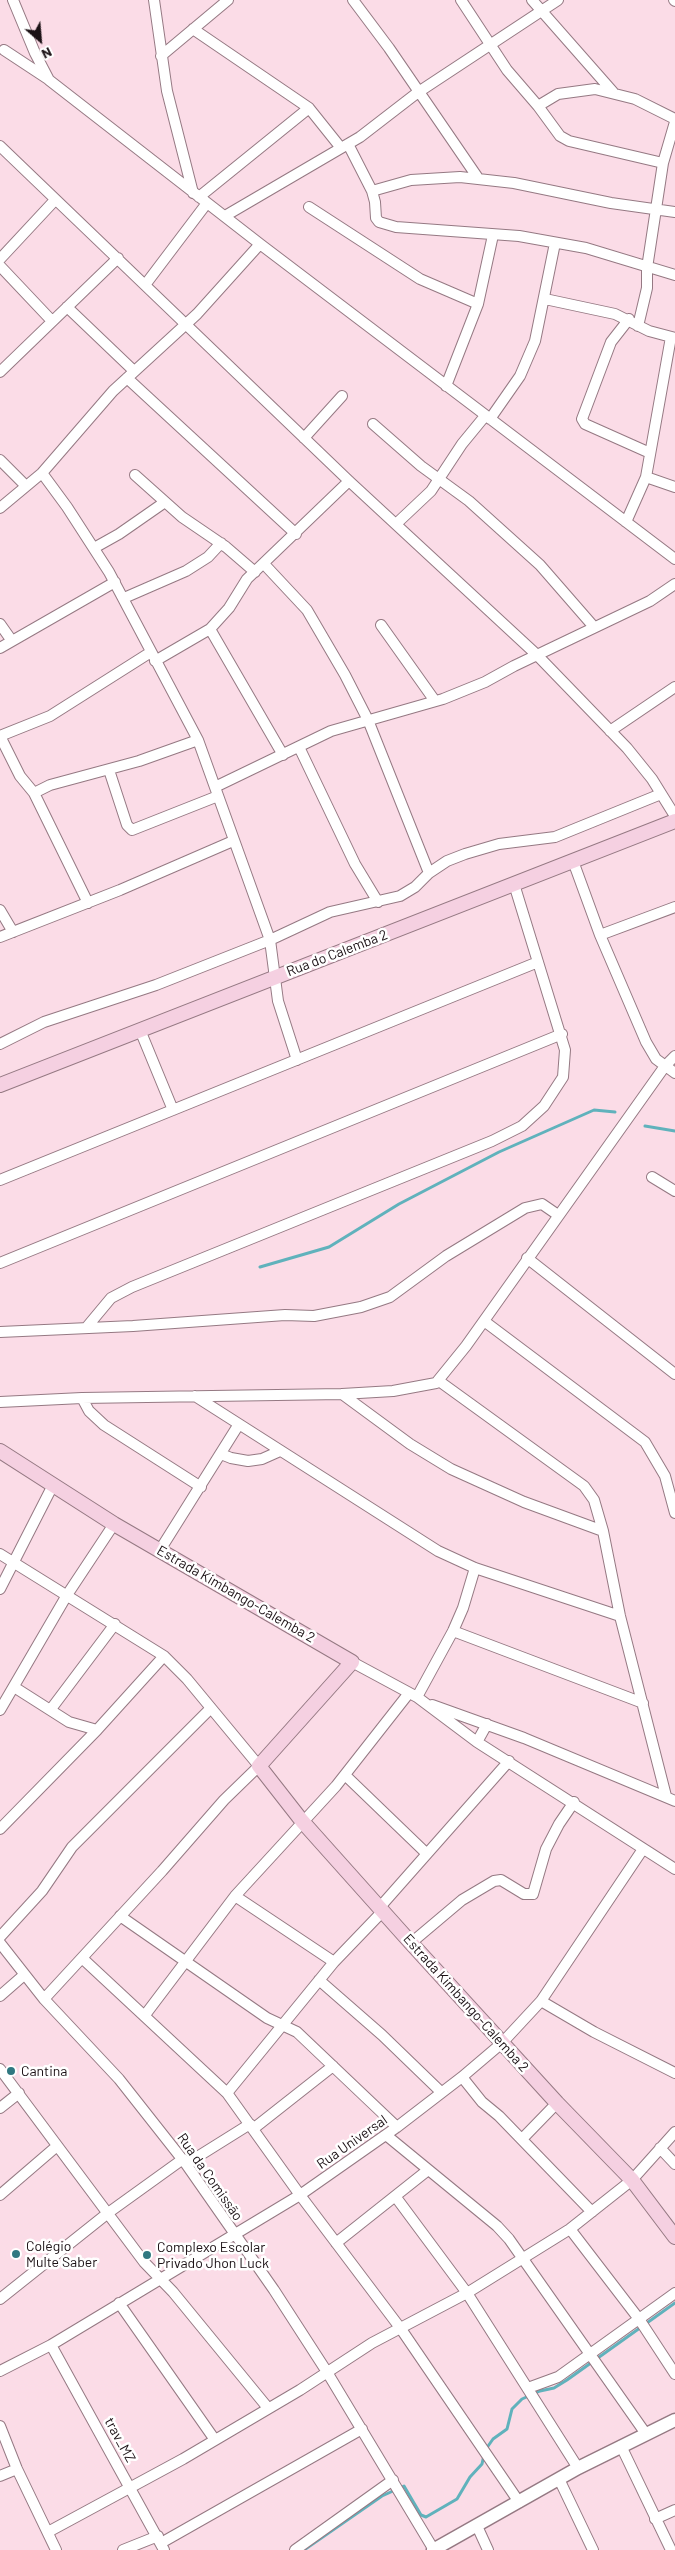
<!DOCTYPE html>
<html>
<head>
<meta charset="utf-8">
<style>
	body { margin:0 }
	#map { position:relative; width:675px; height:2550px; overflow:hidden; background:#fbdce7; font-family:Barlow,sans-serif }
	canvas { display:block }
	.north { position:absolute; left:15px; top:15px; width:50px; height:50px; -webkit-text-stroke:4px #fff; paint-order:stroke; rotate:153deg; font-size:14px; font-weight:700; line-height:20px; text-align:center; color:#1b1115 }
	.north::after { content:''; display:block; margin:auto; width:18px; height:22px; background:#1b1115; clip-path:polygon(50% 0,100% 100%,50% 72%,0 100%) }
</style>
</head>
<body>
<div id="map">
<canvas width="675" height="2550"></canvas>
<div class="north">N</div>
</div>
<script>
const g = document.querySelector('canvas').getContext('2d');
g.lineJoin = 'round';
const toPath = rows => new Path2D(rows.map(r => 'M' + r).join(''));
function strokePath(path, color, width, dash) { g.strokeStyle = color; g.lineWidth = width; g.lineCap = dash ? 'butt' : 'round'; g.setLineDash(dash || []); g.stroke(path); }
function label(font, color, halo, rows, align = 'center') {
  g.font = font + ' Barlow,sans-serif'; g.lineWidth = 5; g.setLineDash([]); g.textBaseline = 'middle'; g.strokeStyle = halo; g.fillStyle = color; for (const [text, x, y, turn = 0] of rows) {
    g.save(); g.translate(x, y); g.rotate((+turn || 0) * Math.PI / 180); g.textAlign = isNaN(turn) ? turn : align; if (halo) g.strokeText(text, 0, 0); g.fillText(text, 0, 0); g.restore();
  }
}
const stream = toPath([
	[645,1126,675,1131],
	[260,1267,329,1247,399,1204,499,1152,594,1110,615,1112],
	[486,2449,493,2439,507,2429,512,2409,522,2399,540,2391,554,2388,567,2380,675,2303],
	[304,2550,382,2496,404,2486,421,2515,426,2517,457,2499,470,2477,482,2464,484,2455]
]);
const minor = toPath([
	[13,0,35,53,49,80,260,244,675,559],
	[154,0,167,91,193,193],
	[353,0,389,48,478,178],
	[461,0,507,70,538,106,560,136,569,141,663,163],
	[532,0,613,92],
	[674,0,675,1],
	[193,29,309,108,341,148],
	[4,50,48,79],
	[161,56,228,0],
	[538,106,558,94,595,89,635,99,675,119],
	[348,144,372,191,375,202,376,218,379,222,396,227,519,236,586,248,675,275],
	[0,146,349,481,537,655,627,748,652,779,675,816],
	[372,191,411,180,460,177,514,183,611,203,675,212],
	[199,197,309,108],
	[309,207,420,279,478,304],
	[225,216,360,137,417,93,558,0],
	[0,259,55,200],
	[0,266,52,321],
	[145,285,207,203],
	[545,299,615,314,649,331,675,338],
	[67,307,134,371],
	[629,319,611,342,582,419,585,424,650,453],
	[638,326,647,288,647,268,663,163,675,122],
	[0,372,118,258],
	[127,378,296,534],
	[446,386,478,304,493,235],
	[490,419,520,376,535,341,555,243],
	[373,424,421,466,469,501,540,565,594,627],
	[304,438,342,396],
	[0,460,26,486],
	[42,473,67,507,109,572,198,740,270,940,278,1001,297,1060],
	[135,475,182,517,226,547,255,572],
	[646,477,675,487],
	[0,508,42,473,113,391,197,314,260,244],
	[626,522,646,477,671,337],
	[396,524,431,491,462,444,485,416],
	[94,548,119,534,165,502],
	[264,564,307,610,345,675,368,720,429,873],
	[124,598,186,571,208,557,221,543],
	[0,624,12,641],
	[381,625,435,701],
	[210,629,283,755],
	[0,648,115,582],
	[155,661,210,629,229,608,247,579,349,481],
	[610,731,675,687],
	[0,736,50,716,151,652],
	[0,736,20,776,34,793],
	[299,747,355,864,378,902],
	[109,770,127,825,132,830,218,796],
	[215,787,331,731,443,699,485,682,514,666,650,601,675,584],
	[573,861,600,935,646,1042,656,1059,675,1073],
	[88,903,34,793,50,785,139,761,198,740],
	[0,910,13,932],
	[600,935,675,907],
	[0,937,120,890,233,841],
	[140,1030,173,1110],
	[0,1044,44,1022,156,985,270,940,330,912,400,896,415,887,429,873,447,861,465,854,499,844,555,837,661,794],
	[652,1177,675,1191],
	[0,1180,538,962],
	[527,1258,675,1374],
	[0,1263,562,1034],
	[484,1321,645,1442,665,1476,675,1513],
	[86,1328,111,1298,132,1287,492,1141,522,1126,544,1106,563,1077,565,1050,514,884],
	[0,1332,133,1326,285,1315,314,1316,361,1307,390,1297,446,1256,525,1208,542,1204,558,1215],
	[439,1381,584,1486,594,1500,603,1531,620,1616,666,1796],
	[342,1394,410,1444,451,1469,524,1502,603,1531],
	[195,1396,438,1551,475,1568,620,1616],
	[82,1398,89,1411,104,1425,201,1487],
	[0,1402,82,1398,342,1394,393,1391,436,1383,466,1346,665,1066,675,1056],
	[221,1454,231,1458,248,1461,262,1459,280,1451],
	[160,1550,239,1424],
	[0,1554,164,1656,187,1679,259,1766,224,1800,162,1871,44,1999],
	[0,1589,53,1485],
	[453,1631,643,1703],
	[352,1662,417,1697,477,1742,675,1869],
	[14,1687,69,1722,97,1730],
	[417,1697,453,1631,463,1608,475,1568],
	[432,1705,524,1738,675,1801],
	[51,1709,115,1624],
	[0,1710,67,1595,114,1524],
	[477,1742,487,1724],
	[345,1775,426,1853],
	[0,1829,97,1730,164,1656],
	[235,1896,334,1962],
	[380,1907,509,1761],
	[120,1916,267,2018,297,2032,397,2127],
	[0,1937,42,1891,72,1847,211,1708],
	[0,1943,44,1999,119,2079,186,2164,274,2290,327,2372,434,2550],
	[411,1943,462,1900,494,1881,501,1880,524,1894,533,1894,546,1849,559,1824,574,1802],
	[82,1958,227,2093,300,2195,401,2329,519,2502],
	[319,1980,382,2035,441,2092],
	[0,1996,24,1975],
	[541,2001,594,2032,675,2073],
	[145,2015,235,1896,336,1786,409,1693],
	[0,2069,144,2262,173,2292,268,2408],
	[462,2077,482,2102,499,2116,592,2212],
	[227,2093,334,1962,383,1911],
	[0,2108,19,2093],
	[253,2129,333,2066],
	[386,2135,497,2226,509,2239,646,2434],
	[522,2139,557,2103],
	[660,2148,675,2164],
	[186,2164,250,2124],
	[0,2195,57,2146],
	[395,2196,467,2293,578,2468],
	[570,2229,639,2319,675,2374],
	[336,2243,428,2170],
	[0,2299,108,2213,183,2159],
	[119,2303,215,2440],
	[51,2345,164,2550],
	[0,2371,51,2345,300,2195,397,2127,462,2077,502,2043,541,2001,643,1849],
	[528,2388,558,2377,675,2293],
	[0,2426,17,2469,56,2550],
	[621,2446,671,2550],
	[0,2476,17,2469],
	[559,2479,593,2550],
	[655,2519,675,2510],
	[477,2526,488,2550],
	[48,2532,183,2459,300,2390,372,2343,467,2293,570,2229,632,2180,675,2132],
	[161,2543,362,2429],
	[123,2550,158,2536],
	[295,2550,393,2480]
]);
const tertiary = toPath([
	[433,2550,578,2468,675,2420]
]);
const secondary = toPath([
	[0,1085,675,821],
	[0,1451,114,1524,352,1662,259,1766,302,1821,411,1943,557,2103,632,2180,675,2237]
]);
const markers = [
	[11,2071,5,"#307881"],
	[16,2254,5,"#307881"],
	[147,2255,5,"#307881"]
];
const streetNames = [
	["Rua do Calemba 2",337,953,-21],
	["Estrada Kimbango-Calemba 2",236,1594,30],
	["Estrada Kimbango-Calemba 2",466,2003,48],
	["Rua Universal",352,2142,-35],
	["Rua da Comissão",210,2177,55],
	["trav_MZ",120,2440,61]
];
const poiNames = [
	["Cantina",21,2071],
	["Colégio",26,2246],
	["Multe Saber",26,2262],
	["Complexo Escolar",157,2247],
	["Privado Jhon Luck",157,2263]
];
strokePath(stream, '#60b2bc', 3);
strokePath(minor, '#957983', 12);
strokePath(tertiary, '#957983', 15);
strokePath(secondary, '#957983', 16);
strokePath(minor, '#fff', 10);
strokePath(tertiary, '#fff', 12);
strokePath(secondary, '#f5d0e1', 14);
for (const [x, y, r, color] of markers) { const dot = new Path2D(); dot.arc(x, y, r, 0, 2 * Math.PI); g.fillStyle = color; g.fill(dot); strokePath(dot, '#fff', 2); }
label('14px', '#1b1115', '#fff', streetNames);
label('14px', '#1b1115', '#fff', poiNames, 'left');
</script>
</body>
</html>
